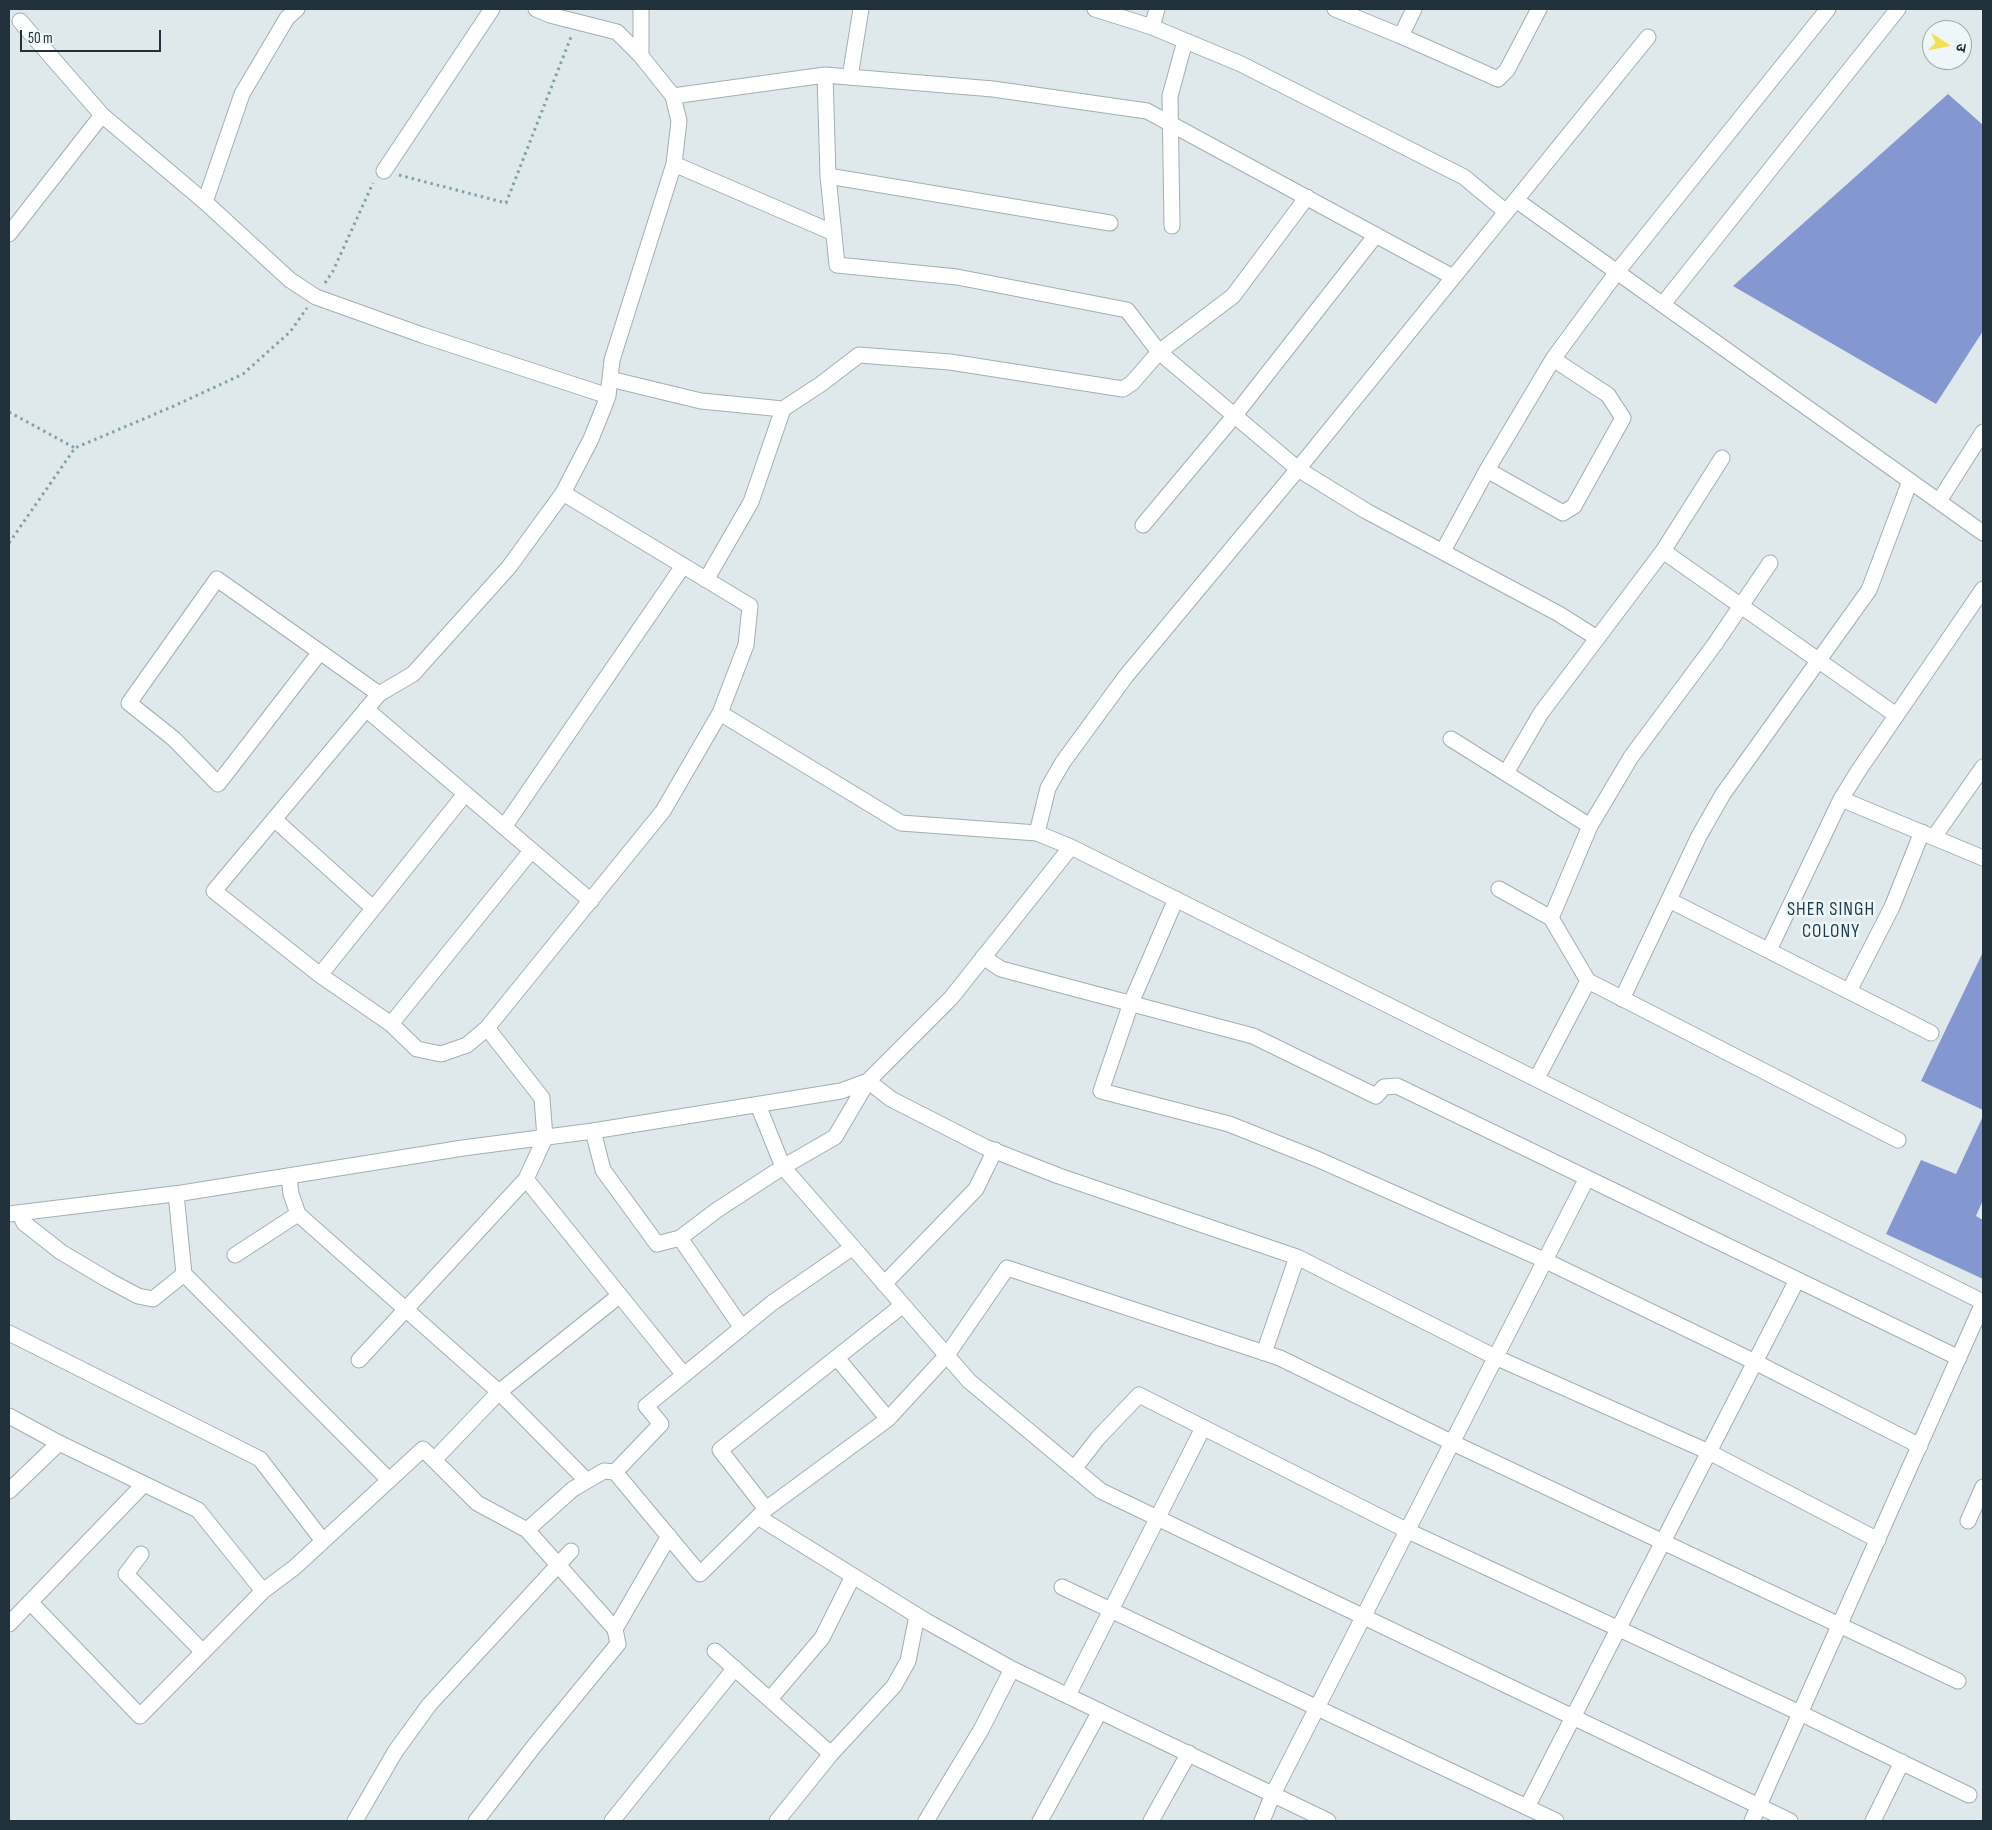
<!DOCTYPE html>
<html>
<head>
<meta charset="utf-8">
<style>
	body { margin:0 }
	#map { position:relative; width:1992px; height:1830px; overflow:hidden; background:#dfe9eb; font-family:"Sofia Sans Condensed","Noto Sans Devanagari",sans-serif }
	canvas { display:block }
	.frame { position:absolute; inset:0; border:10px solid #20313b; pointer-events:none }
	.north { position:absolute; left:1922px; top:20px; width:50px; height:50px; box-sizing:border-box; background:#eff6f7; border:1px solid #9ca7ac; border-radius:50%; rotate:101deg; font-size:14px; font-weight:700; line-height:20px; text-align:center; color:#20313b }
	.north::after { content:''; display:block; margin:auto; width:18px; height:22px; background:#f4de54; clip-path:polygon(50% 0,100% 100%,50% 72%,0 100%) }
	.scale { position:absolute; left:20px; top:30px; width:141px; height:22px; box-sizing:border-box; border:2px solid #20313b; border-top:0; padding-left:6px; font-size:15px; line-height:18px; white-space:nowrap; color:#20313b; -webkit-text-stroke:4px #eff6f7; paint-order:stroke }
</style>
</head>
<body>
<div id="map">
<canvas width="1992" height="1830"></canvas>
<div class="frame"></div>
<div class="north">उ</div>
<div class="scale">50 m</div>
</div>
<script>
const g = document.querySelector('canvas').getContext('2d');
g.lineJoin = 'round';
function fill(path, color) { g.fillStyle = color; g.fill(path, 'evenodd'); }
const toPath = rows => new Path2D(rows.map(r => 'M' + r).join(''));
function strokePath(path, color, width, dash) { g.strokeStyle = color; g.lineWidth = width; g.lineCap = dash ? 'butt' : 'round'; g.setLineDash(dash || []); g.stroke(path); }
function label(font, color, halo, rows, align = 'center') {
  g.font = font + ' "Sofia Sans Condensed",sans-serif'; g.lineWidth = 5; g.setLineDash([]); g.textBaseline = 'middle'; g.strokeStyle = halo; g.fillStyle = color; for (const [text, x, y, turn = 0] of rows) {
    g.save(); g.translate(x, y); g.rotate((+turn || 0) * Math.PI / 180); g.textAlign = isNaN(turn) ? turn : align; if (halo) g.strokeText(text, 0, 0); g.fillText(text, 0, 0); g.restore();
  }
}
const water = toPath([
	[1948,94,1983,125,1983,331,1936,404,1733,286],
	[1983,952,1983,1110,1921,1081],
	[1983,1116,1983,1200,1976,1216,1983,1220,1983,1279,1886,1234,1921,1160,1956,1174]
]);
const path = toPath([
	[399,175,506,203,571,37],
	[325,283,333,271,373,183],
	[9,412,75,448],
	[9,543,75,448,174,406,243,374,290,332,307,308]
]);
const street = toPath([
	[641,9,641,56],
	[1095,9,1152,27,1241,64,1464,177,1506,212],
	[1335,9,1401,36,1498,79,1507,70,1539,9],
	[20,21,102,115,205,202,290,280,316,297,422,335,608,396],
	[1152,27,1157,9],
	[1401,36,1414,9],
	[825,75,828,176,837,265,957,277,1127,310,1159,352,1298,469,1366,511,1559,614,1597,638],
	[850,77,861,9],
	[673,96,825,75,993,89,1147,111,1453,277],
	[674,164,834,233],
	[384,171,492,9],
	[828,176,1110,223],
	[1516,200,1983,533],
	[205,202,242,94,287,18,297,9],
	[1172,226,1170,96,1185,41],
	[9,234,102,115],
	[1663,304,1898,9],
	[610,379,701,401,783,409,821,384,859,355,950,362,1123,389,1132,383,1159,352,1233,296,1307,197],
	[1487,470,1563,513,1574,506,1623,418,1608,395,1553,359],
	[1939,501,1983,432],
	[1143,525,1235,415,1376,235],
	[1443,551,1487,470,1553,359,1617,272,1828,9],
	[1663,551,1896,715],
	[706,580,751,502,783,409],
	[1983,589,1859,770,1841,799,1983,858],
	[320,652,218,784,174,739,129,703,217,579,320,652,379,694],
	[366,709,591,901],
	[720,713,901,823,1037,833,1071,847,1983,1302],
	[1451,739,1590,826],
	[1506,773,1541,713,1663,551,1722,458],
	[274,819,373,908],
	[504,827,683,566],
	[1037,833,1048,788,1063,762,1126,676,1298,469,1648,37],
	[1934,837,1983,767],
	[531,851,391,1024,320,975,214,891,379,694,413,674,509,567,563,493,591,439,605,404,608,396,612,360,674,164,679,121,673,96,641,56,617,32,550,15,536,9],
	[1499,889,1551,918,1588,981,1898,1140],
	[1176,899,1131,1003,1101,1091,1229,1124,1317,1159,1544,1260,1755,1362,1920,1446],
	[1669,900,1931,1033],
	[1551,918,1590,826,1631,757,1715,644,1770,563],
	[1769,950,1841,799],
	[983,957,1001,969,1253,1036,1376,1096,1384,1087,1397,1086,1959,1358],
	[320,975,465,794],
	[1849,991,1892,907,1922,832],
	[1622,999,1699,836,1723,794,1869,590,1910,481],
	[391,1024,417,1049,441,1054,467,1045,487,1028],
	[1537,1078,1588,981],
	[758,1105,783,1167,969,1381,1101,1491,1790,1821],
	[593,1131,603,1170,657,1244,680,1238,717,1210,783,1167,835,1137,868,1081,891,1099,985,1147,1059,1176,1297,1257,1495,1357,1709,1452,1878,1540],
	[526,1179,684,1375],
	[176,1194,184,1274,389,1480],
	[19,1213,24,1223,61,1252,108,1280,138,1296,153,1299,184,1274],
	[9,1214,182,1193,463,1148,593,1131,841,1091,868,1081,951,998,1071,847],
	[298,1214,499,1392,587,1481],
	[680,1238,742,1328],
	[235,1255,298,1214,291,1194,289,1176],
	[884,1284,976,1189,995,1150],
	[9,1333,260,1459,323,1541],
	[1264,1353,1297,1257],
	[837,1358,888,1419],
	[359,1360,526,1179,545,1138,542,1098,487,1028,663,811,720,713,746,645,750,606,563,493],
	[9,1416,59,1443,198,1510,263,1591],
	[434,1460,499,1392,620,1295],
	[1074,1469,1098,1438,1139,1395,1406,1530,1800,1713,1969,1795],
	[615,1472,661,1424,646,1406,772,1303,853,1247],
	[9,1491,59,1443],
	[766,1509,720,1450,903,1305],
	[758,1517,926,1621,1012,1669,1328,1821],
	[1968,1521,1983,1487],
	[527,1530,573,1489,604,1471,615,1472,700,1574,766,1509,888,1419,947,1355,1007,1268,1280,1358,1451,1442,1958,1681],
	[141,1554,126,1574,203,1652],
	[1062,1587,1556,1821],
	[30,1602,140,1716,263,1591,295,1567,423,1449,477,1503,527,1530,615,1629,618,1644,535,1745,476,1821],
	[9,1624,144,1484],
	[615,1629,669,1536],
	[715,1651,831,1754],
	[1068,1695,1203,1428],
	[770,1699,822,1638,853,1576],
	[1527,1807,1797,1280],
	[355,1821,395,1752,429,1705,571,1551],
	[612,1821,735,1668],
	[777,1821,831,1754,894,1686,908,1661,917,1616],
	[926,1821,981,1730,1012,1669],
	[1040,1821,1100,1711],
	[1151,1821,1189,1753],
	[1262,1821,1273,1794,1587,1178],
	[1752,1821,1983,1303],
	[1873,1821,1902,1762]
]);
const neighbourhoodNames = [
	["SHER SINGH",1831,910],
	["COLONY",1831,932]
];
fill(water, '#8597d1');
strokePath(street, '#a2aeb3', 17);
strokePath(path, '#7fa0af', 3, [2.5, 4]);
strokePath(street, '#fff', 15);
g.letterSpacing = '1px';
label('19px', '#1c3b4d', '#eff6f7', neighbourhoodNames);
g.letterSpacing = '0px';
</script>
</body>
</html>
